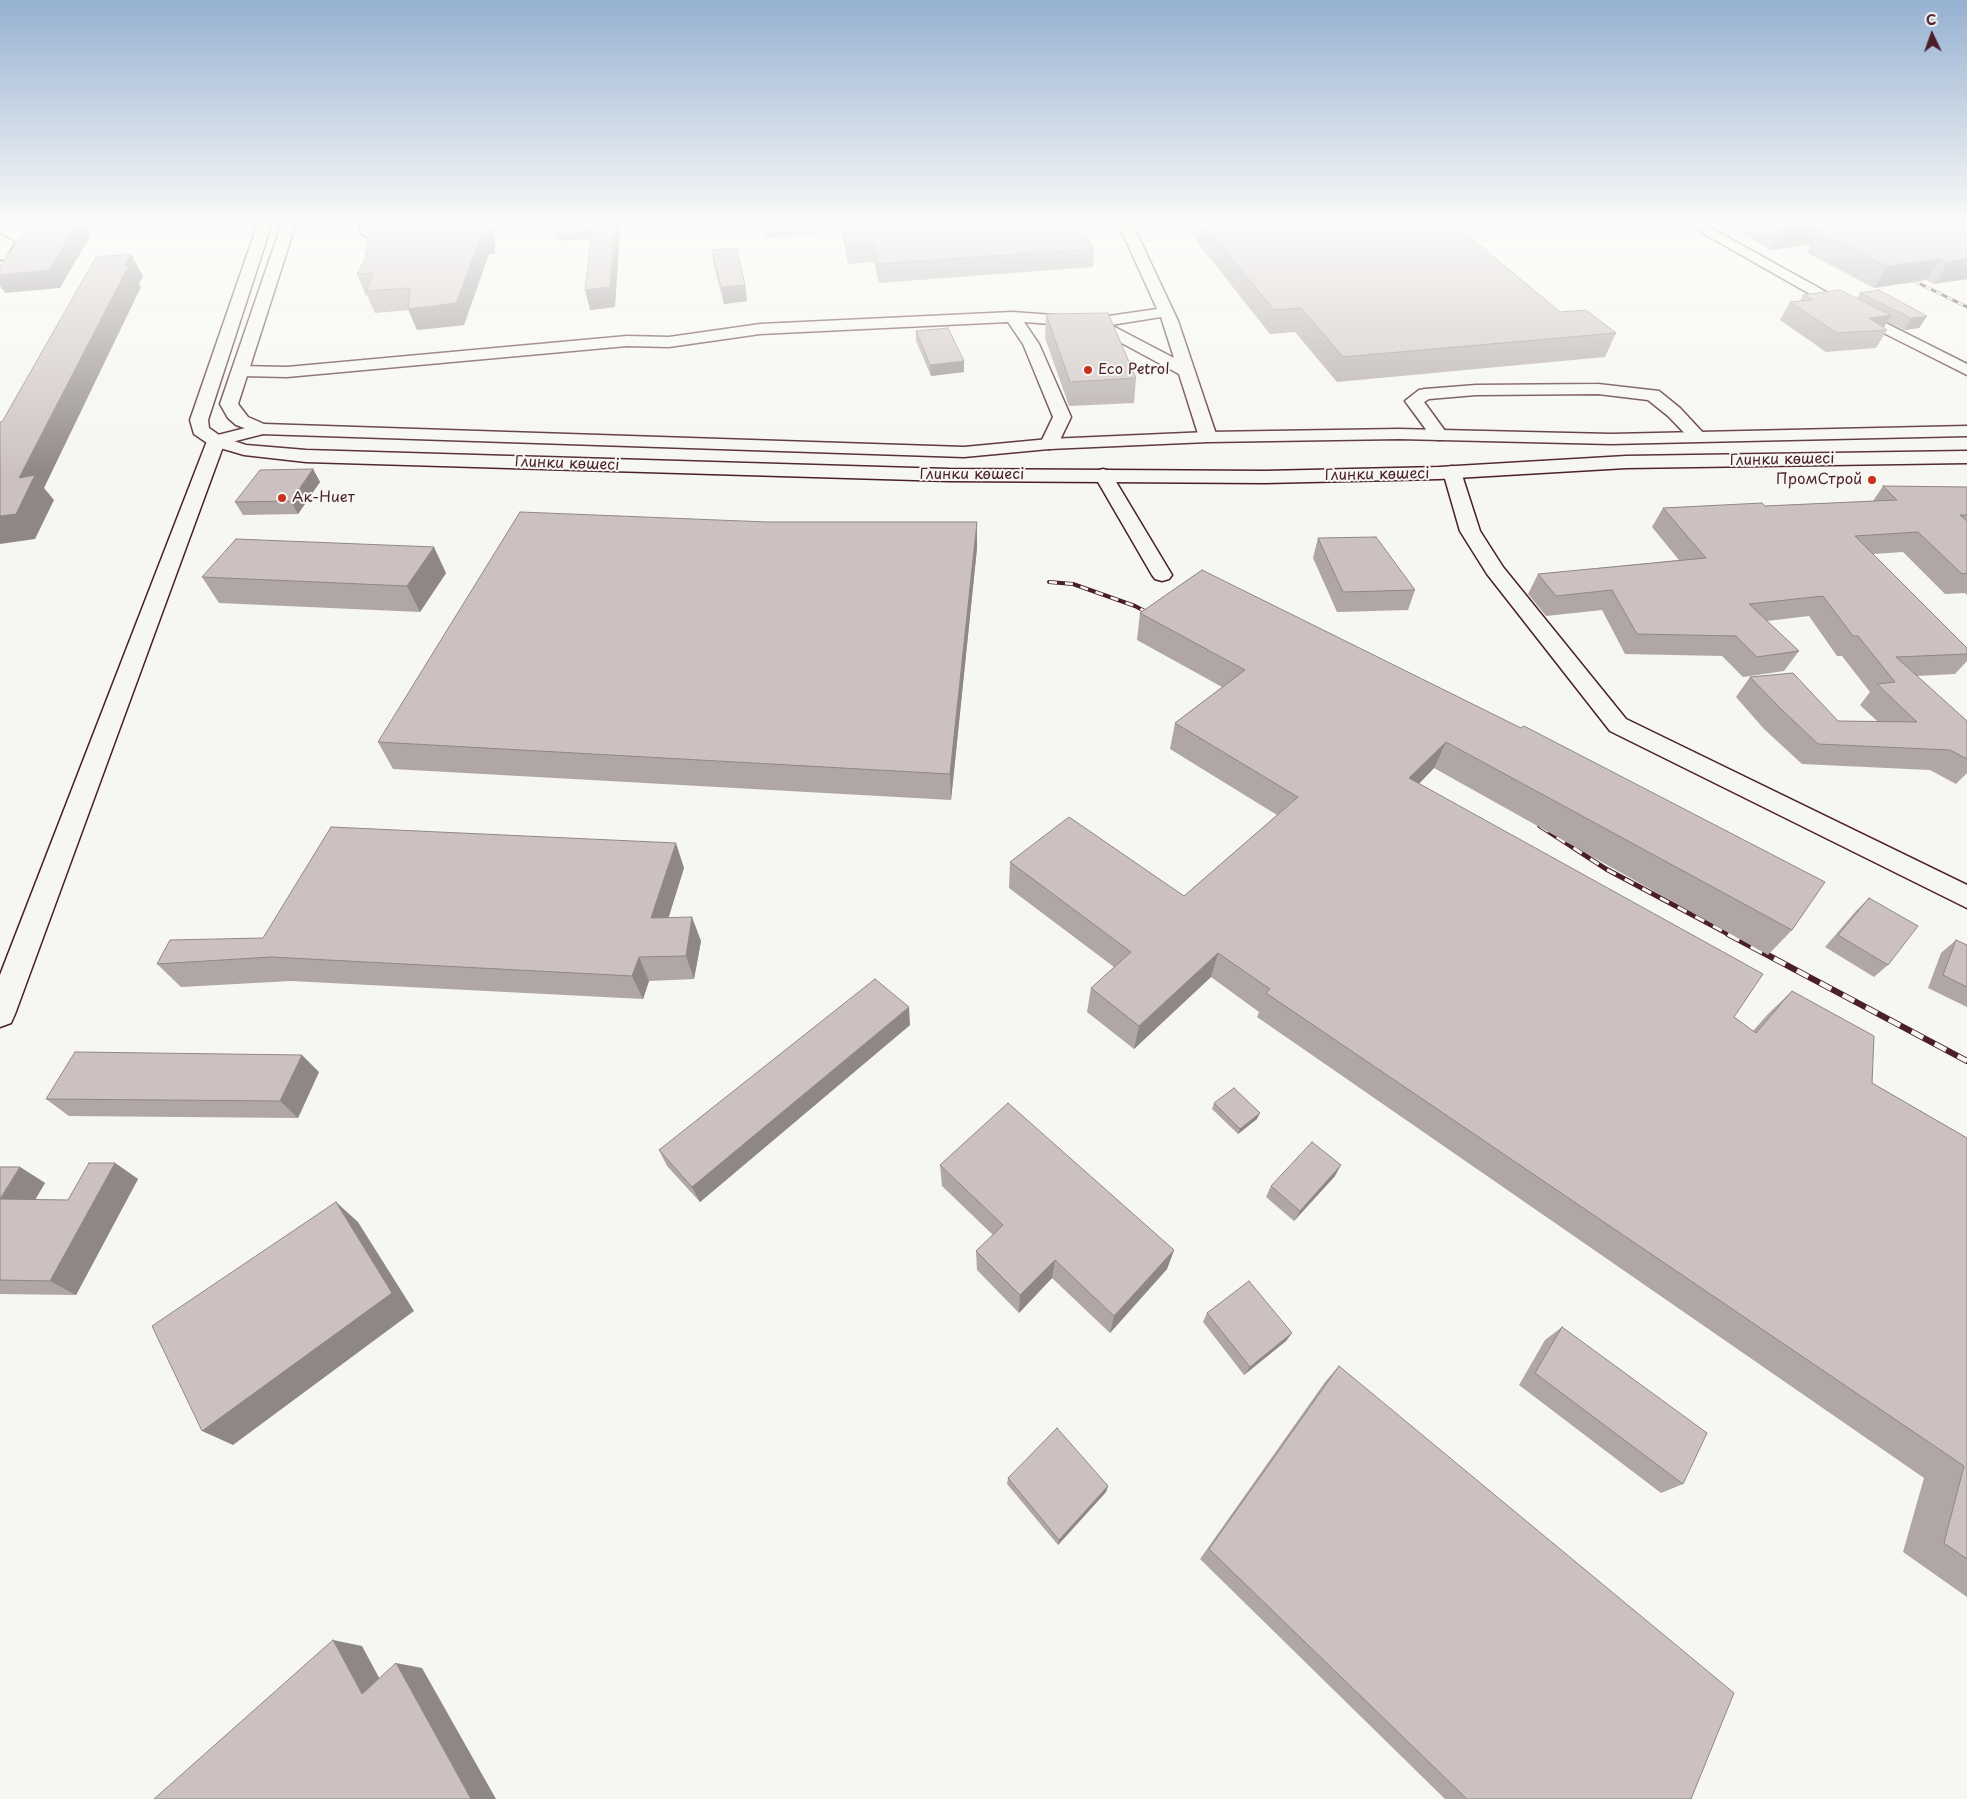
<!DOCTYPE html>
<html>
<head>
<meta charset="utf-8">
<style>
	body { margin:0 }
	#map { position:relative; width:1967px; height:1799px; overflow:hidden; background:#f6f6f2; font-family:"Playpen Sans",sans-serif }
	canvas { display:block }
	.north { position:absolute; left:1907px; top:10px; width:50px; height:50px; -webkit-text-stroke:4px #f6f6f2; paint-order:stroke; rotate:357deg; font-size:14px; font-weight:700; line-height:20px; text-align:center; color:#4a1f2b }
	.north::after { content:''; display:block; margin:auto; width:18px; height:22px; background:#4a1f2b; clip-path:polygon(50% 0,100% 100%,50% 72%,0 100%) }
</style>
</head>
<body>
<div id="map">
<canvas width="1967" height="1799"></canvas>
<div class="north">С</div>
</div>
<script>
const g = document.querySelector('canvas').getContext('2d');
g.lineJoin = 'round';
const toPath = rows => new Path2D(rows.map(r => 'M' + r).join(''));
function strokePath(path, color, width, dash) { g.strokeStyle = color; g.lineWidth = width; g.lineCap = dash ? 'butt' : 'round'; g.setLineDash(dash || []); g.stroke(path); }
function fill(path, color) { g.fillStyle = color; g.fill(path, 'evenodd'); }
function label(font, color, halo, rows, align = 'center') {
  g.font = font + ' "Playpen Sans",sans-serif'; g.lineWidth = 4; g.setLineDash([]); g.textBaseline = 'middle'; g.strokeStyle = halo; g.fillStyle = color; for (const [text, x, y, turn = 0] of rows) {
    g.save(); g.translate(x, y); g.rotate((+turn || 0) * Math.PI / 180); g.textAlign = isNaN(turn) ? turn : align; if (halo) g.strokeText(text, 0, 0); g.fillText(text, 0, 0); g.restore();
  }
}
const minor = toPath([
	[361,223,375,223,374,228,430,223,482,223,475,227,367,237,360,233,361,223],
	[1118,223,1132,223,1178,321,1217,437,1214,441,1202,441,1199,437,1179,374,1092,327,1024,322,1039,344,1071,417,1058,444,1055,448,1049,449,1043,448,1040,444,1053,417,1023,344,1008,322,760,334,669,347,627,346,287,377,240,376,234,375,232,371,234,367,240,366,287,367,627,336,669,337,760,324,1012,312,1095,318,1157,309,1118,223],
	[1161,317,1174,358,1111,325,1161,317],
	[1685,223,1702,223,1848,304,1967,364,1967,375,1838,310,1685,223],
	[0,234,14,242,5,259,0,260,0,234],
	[1598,384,1659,391,1680,408,1707,437,1704,441,1692,441,1668,416,1648,400,1598,394,1476,395,1429,399,1424,402,1448,435,1445,439,1439,440,1433,439,1405,401,1419,390,1425,389,1476,385,1598,384],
	[261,424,267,425,270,429,267,433,224,444,15,1014,11,1023,0,1027,0,975,207,441,210,437,261,424],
	[1452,466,1459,468,1461,472,1480,531,1503,567,1626,719,1967,885,1967,908,1610,731,1487,574,1460,531,1443,472,1445,468,1452,466],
	[1103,469,1110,471,1112,475,1172,575,1169,579,1162,581,1155,579,1152,575,1094,475,1096,471,1103,469]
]);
const major = toPath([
	[258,223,272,223,208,420,209,428,222,437,246,445,306,450,949,469,1265,471,1439,467,1626,456,1967,451,1967,463,1626,468,1439,479,1265,483,949,481,306,462,244,455,210,445,194,434,190,420,258,223],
	[282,223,296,223,238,404,248,417,264,424,964,447,1049,439,1208,432,1399,429,1611,434,1967,426,1967,436,1611,444,1399,439,1208,442,1049,449,964,457,261,434,236,425,228,418,220,404,282,223]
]);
const railFar3 = toPath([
	[1904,276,1967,307]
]);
const railFar2 = toPath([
	[1049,582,1073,584,1135,606,1156,617]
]);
const railFar1 = toPath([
	[1540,826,1606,869,1730,935]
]);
const rail = toPath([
	[1728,934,1967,1061]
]);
const wall = toPath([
	[552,223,618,223,620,233,615,307,590,310,591,239,557,241],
	[763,223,817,223,818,235,765,238],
	[840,223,1078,223,1094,249,1093,267,879,283,874,262,848,264],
	[1182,223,1453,223,1560,312,1616,333,1605,357,1337,382,1295,332,1270,334],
	[1721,223,1825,223,1820,231,1967,223,1967,279,1934,284,1926,280,1874,288,1807,253,1811,244,1771,250],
	[712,250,745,285,747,301,724,304,714,267],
	[365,254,495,254,489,254,464,325,417,330,409,310,375,313,367,295,366,296,357,274,366,257],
	[1860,293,1927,316,1919,328,1904,330,1887,322,1884,328,1887,330,1876,348,1826,352,1780,320,1790,302,1800,301,1803,295,1857,298],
	[1046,314,1136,378,1134,403,1069,406,1045,338],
	[916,331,964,361,964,372,931,376,916,341],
	[313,469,320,482,298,514,243,515,235,502],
	[1883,486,1967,487,1967,595,1965,593,1945,594,1903,552,1873,554,1967,648,1967,661,1955,674,1917,676,1967,721,1967,773,1956,784,1930,770,1802,764,1764,729,1736,697,1750,677,1838,721,1877,721,1860,705,1870,692,1842,656,1837,656,1809,616,1767,621,1799,651,1784,671,1743,677,1722,656,1625,654,1602,610,1546,616,1528,594,1538,574,1679,560,1652,527,1663,508,1765,506,1873,501],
	[1318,538,1415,590,1408,610,1337,612,1313,558],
	[977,548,951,800,393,769,378,742],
	[1202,570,1792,930,1768,955,1434,768,1419,784,1753,1031,1767,1015,1792,991,1872,1083,1967,1138,1967,1597,1903,1552,1924,1478,1257,1017,1259,1012,1211,977,1134,1049,1087,1012,1091,988,1114,967,1009,888,1010,862,1184,896,1277,815,1170,749,1175,723,1222,687,1137,640,1140,613],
	[446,573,420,612,219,603,202,577],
	[684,868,668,918,701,941,694,979,649,981,643,999,291,981,181,987,157,964,263,938],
	[1869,898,1888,965,1874,977,1825,947,1856,911],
	[1956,940,1967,945,1967,1007,1928,988,1941,953],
	[910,1025,700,1202,667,1166,659,1150],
	[319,1072,298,1118,69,1116,46,1099],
	[1214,1103,1257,1119,1238,1134,1212,1109],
	[115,1163,138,1179,76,1295,0,1294,0,1167,20,1167,45,1183,35,1200,68,1200],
	[940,1165,1174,1250,1167,1269,1110,1333,1052,1278,1019,1313,977,1270,976,1251,993,1235,942,1186],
	[1335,1176,1294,1221,1266,1197,1271,1186],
	[1207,1313,1292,1333,1286,1341,1244,1375,1203,1322],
	[1562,1327,1683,1484,1661,1493,1519,1385,1545,1340],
	[1339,1366,1691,1799,1445,1799,1200,1559,1325,1382],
	[1008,1478,1108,1486,1106,1492,1058,1545,1007,1484]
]);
const shadedWall = toPath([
	[78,223,98,223,60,288,5,293,0,286,0,275],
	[110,223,167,223,113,228],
	[488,223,495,223,495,254,489,254,464,325,417,330,408,309],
	[612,223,618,223,620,233,615,307,590,310,585,290],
	[1815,223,1825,223,1820,233,1818,232,1811,244,1771,250,1782,227],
	[131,254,143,276,139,284,141,287,44,488,54,500,35,539,0,544,0,516],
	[1940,259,1926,280,1874,288,1887,266],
	[1967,259,1967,279,1934,284,1948,262],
	[745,285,747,301,724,304,721,287],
	[1891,315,1882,330,1869,318],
	[1927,316,1919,328,1904,330,1911,318],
	[964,361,964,372,931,376,930,365],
	[313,469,320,482,298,514,291,501],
	[977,522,977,548,951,800,950,774],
	[434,547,446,573,420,612,407,586],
	[1446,742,1434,768,1398,805,1409,778],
	[676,843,684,868,661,942,651,918],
	[692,917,701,941,694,979,686,956],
	[1218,953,1211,977,1134,1049,1139,1026],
	[639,957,649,981,643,999,632,976],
	[909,1007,910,1025,700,1202,692,1187],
	[302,1055,319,1072,298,1118,280,1101],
	[1260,1113,1257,1119,1238,1134,1240,1129],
	[115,1163,138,1179,76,1295,50,1281],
	[1341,1165,1335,1176,1294,1221,1300,1211],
	[20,1167,45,1183,26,1215,0,1199],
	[336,1202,358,1222,414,1311,233,1445,202,1431],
	[1174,1250,1167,1269,1110,1333,1114,1316],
	[1055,1260,1052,1278,1019,1313,1020,1295],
	[1292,1333,1286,1341,1244,1375,1250,1367],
	[1108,1486,1106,1492,1058,1545,1059,1540],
	[333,1640,362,1646,390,1698,362,1694],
	[396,1663,422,1668,496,1799,471,1799]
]);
const building = toPath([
	[31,223,78,223,49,270,0,275,0,266,31,223],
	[371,223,488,223,488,233,482,234,456,303,408,309,410,288,366,291,373,273,357,274,368,254,365,254,371,223],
	[593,223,615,223,610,287,585,290,593,223],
	[841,223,1078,223,1094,249,878,264,873,244,846,245,841,223],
	[1203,223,1453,223,1560,312,1586,310,1616,333,1343,357,1301,308,1274,310,1203,223],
	[1774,223,1815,223,1782,227,1774,223],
	[1881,223,1967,223,1967,259,1948,262,1940,259,1887,266,1818,232,1881,223],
	[737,248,745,285,721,287,712,250,737,248],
	[131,254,125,266,129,265,19,478,35,475,16,514,0,516,0,422,2,422,96,257,131,254],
	[1840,290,1891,315,1869,318,1887,330,1837,333,1790,302,1813,300,1803,295,1840,290],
	[1879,290,1927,316,1911,318,1860,293,1879,290],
	[1108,313,1136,378,1070,382,1046,314,1108,313],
	[948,328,964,361,930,365,916,331,948,328],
	[313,469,291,501,235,502,260,470,313,469],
	[1883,486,1967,487,1967,515,1960,515,1967,521,1967,573,1962,574,1918,532,1855,536,1967,648,1967,654,1896,657,1967,721,1967,759,1950,750,1818,744,1780,708,1750,677,1793,673,1838,721,1917,722,1877,684,1895,682,1858,636,1853,636,1823,596,1749,604,1799,651,1757,657,1736,636,1637,634,1612,590,1556,596,1538,574,1706,558,1663,508,1762,503,1765,506,1897,500,1883,486],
	[520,512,767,522,977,522,950,774,378,742,520,512],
	[1376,537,1415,590,1343,592,1318,538,1376,537],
	[236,539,434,547,407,586,202,577,236,539],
	[1202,570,1521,728,1524,726,1825,882,1792,930,1446,742,1409,778,1763,974,1734,1017,1756,1033,1792,991,1874,1036,1872,1083,1967,1138,1967,1559,1944,1543,1964,1466,1266,993,1270,989,1218,953,1139,1026,1091,988,1131,952,1010,862,1069,817,1184,896,1298,797,1175,723,1245,670,1140,613,1202,570],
	[331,827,676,843,651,918,692,917,686,956,639,957,632,976,271,957,157,964,170,940,263,938,331,827],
	[1869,898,1918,926,1888,965,1838,935,1869,898],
	[1956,940,1967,945,1967,987,1943,975,1956,940],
	[875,979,909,1007,692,1187,659,1150,875,979],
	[75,1052,302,1055,280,1101,46,1099,75,1052],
	[1234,1088,1260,1113,1240,1129,1214,1103,1234,1088],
	[1008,1103,1174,1250,1114,1316,1055,1260,1020,1295,976,1251,1003,1225,940,1165,1008,1103],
	[1312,1142,1341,1165,1300,1211,1271,1186,1312,1142],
	[89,1163,115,1163,50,1281,0,1280,0,1167,20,1167,0,1199,68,1200,89,1163],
	[336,1202,392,1293,202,1431,152,1326,336,1202],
	[1249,1281,1292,1333,1250,1367,1207,1313,1249,1281],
	[1562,1327,1707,1433,1683,1484,1535,1373,1562,1327],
	[1339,1366,1734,1693,1691,1799,1467,1799,1209,1549,1339,1366],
	[1057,1428,1108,1486,1059,1540,1008,1478,1057,1428],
	[333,1640,362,1694,396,1663,471,1799,154,1799,333,1640]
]);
const markers = [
	[1088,370,5,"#c8321e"],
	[1872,480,5,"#c8321e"],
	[282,498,5,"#c8321e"]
];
const farPoinames = [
	["Eco Petrol",1098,370],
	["ПромСтрой",1862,480,"right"],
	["Ак-Ниет",292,498]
];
const farStreetnames = [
	["Глинки көшесі",1782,460,-1],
	["Глинки көшесі",567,464,2],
	["Глинки көшесі",972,475],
	["Глинки көшесі",1377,475,-1]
];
strokePath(minor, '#4a1f2b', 3);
strokePath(major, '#4a1f2b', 3);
fill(minor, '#f6f6f2');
fill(major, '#f6f6f2');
strokePath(railFar3, '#4a1f2b', 3);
strokePath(railFar2, '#4a1f2b', 4);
strokePath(railFar1, '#4a1f2b', 5);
strokePath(rail, '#4a1f2b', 6);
strokePath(railFar3, '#f6f6f2', 2, [6]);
strokePath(railFar2, '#f6f6f2', 2.5, [8]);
strokePath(railFar1, '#f6f6f2', 3, [10]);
strokePath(rail, '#f6f6f2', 4.5, [13]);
fill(wall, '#afa6a5');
fill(shadedWall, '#8f8786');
fill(building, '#ccc1c0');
strokePath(building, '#8f8786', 1);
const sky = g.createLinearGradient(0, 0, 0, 475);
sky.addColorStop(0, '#96b1d1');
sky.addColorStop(0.47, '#fbfbf9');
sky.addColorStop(1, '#fbfbf900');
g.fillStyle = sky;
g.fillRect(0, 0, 1967, 475);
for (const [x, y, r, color] of markers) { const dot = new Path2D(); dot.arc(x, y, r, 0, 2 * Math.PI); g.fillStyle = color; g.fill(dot); strokePath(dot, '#f6f6f2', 2); }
label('15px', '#4a1f2b', '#f6f6f2', farPoinames, 'left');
label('15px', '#4a1f2b', '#f6f6f2', farStreetnames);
</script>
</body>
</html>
